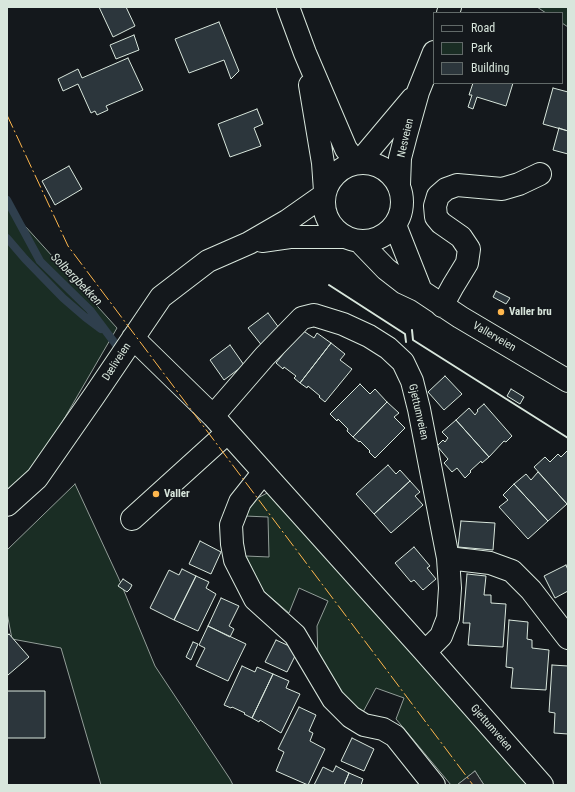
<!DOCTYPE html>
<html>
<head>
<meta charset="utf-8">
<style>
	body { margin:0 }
	#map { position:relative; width:575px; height:792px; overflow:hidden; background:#14181c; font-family:"Roboto Condensed",sans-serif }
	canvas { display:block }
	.frame { position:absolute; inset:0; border:8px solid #d8e6dc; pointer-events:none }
	.legend { position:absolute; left:433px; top:12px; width:130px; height:72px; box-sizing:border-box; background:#14181c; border:1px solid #626a69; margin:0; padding:5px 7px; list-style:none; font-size:12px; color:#d8e6dc }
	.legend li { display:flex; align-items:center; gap:8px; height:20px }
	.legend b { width:20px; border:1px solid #626a69 }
</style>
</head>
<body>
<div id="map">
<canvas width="575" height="792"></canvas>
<div class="frame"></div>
<ul class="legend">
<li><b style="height:5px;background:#14181c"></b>Road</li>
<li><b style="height:11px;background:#1a2d24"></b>Park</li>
<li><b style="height:11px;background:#2c363c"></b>Building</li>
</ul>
</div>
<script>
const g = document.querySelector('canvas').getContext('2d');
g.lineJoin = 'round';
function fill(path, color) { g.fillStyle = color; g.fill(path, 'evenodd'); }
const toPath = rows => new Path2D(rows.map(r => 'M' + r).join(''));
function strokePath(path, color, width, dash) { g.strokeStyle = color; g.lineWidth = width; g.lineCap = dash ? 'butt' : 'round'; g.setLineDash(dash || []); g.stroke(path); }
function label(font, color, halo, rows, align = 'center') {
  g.font = font + ' "Roboto Condensed",sans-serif'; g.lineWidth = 3; g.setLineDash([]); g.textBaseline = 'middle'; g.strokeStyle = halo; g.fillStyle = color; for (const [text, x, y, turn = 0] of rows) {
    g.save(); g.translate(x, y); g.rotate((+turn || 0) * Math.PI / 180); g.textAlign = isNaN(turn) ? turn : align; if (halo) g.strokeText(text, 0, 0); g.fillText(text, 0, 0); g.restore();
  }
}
const green = toPath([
	[537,7,568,7,568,27,562,23,562,13,546,13,537,7],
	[7,206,117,328,32,474,7,496,7,206],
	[75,484,119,579,155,666,230,779,233,785,101,785,61,648,12,639,7,613,7,550,75,484],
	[271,491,529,785,484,785,475,771,457,785,451,785,396,719,404,698,376,688,362,714,352,709,318,661,317,626,328,601,299,588,289,613,261,589,246,556,269,557,268,517,245,516,250,502,271,491]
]);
const parking = toPath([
	[475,771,484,785,457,785,475,771]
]);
const stream = toPath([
	[7,200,40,261,90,310,117,346],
	[7,238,25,259,63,298,85,317,101,329]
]);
const building = toPath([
	[99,7,126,7,135,26,113,37,99,7],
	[219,22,239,71,231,79,224,60,189,73,175,39,219,22],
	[134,35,139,50,116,59,110,45,134,35],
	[128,58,143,90,106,106,108,110,97,115,95,111,91,113,78,84,63,91,58,79,78,69,82,78,128,58],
	[473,83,513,83,506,106,477,97,473,109,468,107,472,95,469,95,473,83],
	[553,88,568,92,568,131,543,124,553,88],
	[257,109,263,124,254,128,261,146,230,157,218,124,257,109],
	[559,128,568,131,568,154,553,150,559,128],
	[69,166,82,189,55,205,42,181,69,166],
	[496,291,510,298,506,304,493,297,496,291],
	[268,313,282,332,263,347,248,328,268,313],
	[302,330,314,338,317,333,331,343,300,383,294,378,296,376,284,367,283,369,276,363,302,330],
	[331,343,345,354,340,360,352,369,325,402,319,397,320,396,308,386,307,388,300,383,331,343],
	[230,345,244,365,224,380,210,360,230,345],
	[445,376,462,394,444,410,428,392,445,376],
	[360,384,370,394,375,389,387,402,353,437,347,431,348,429,338,419,337,421,330,414,360,384],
	[511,389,524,397,520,404,507,396,511,389],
	[387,402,399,413,394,417,405,428,375,458,369,452,370,451,360,441,359,442,353,437,387,402],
	[484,404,512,436,506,442,504,441,489,457,456,420,469,408,475,415,478,411,477,410,484,404],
	[456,420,489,457,482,463,481,461,470,471,471,472,465,478,457,468,452,472,444,463,448,459,437,446,443,440,445,442,448,438,442,432,456,420],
	[568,450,568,503,567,504,534,467,545,457,550,462,558,454,561,457,568,450],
	[388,465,396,474,400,470,410,481,374,514,356,494,388,465],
	[538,472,567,504,548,521,514,484,526,474,531,480,538,472],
	[410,481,420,492,415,496,423,505,391,533,374,514,410,481],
	[514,484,548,521,528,539,499,507,508,500,503,495,514,484],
	[461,521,495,523,493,550,458,547,461,521],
	[200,541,221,552,211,574,189,564,200,541],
	[414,547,430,566,427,568,436,579,423,590,414,580,411,582,395,563,414,547],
	[566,565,568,570,568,591,555,598,544,576,566,565],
	[182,569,196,576,174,620,150,608,169,570,179,575,182,569],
	[467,574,486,576,484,595,491,595,491,603,506,604,503,647,468,645,470,623,463,623,467,574],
	[196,576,209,582,206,588,216,594,198,631,174,620,196,576],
	[123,579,132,585,130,589,127,592,118,586,123,579],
	[221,598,239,606,229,626,234,629,230,637,208,626,221,598],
	[509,620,528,622,527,639,532,640,532,648,549,650,546,690,511,688,513,668,506,667,509,620],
	[208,626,246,644,228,681,196,666,205,648,199,645,208,626],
	[9,634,29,657,8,675,7,674,7,636,9,634],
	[276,640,298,650,287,672,265,662,276,640],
	[193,642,198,644,191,660,186,657,193,642],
	[552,665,568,666,568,734,554,733,555,713,549,712,552,665],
	[242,666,255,672,257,667,273,674,252,718,244,714,245,713,232,707,231,708,224,705,242,666],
	[273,674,289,681,286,688,300,694,281,733,260,720,259,722,252,718,273,674],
	[7,691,45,691,45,738,7,738,7,691],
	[299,707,316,715,309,731,313,733,310,741,325,749,308,785,276,771,284,752,278,749,299,707],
	[352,738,374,749,364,771,341,761,352,738],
	[336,766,349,773,344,785,314,785,323,767,333,772,336,766],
	[349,773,363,779,361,785,344,785,349,773]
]);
const minor = toPath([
	[288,7,305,53,346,149,357,163],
	[448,13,450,7],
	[310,85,323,163,325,191],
	[359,162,412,99],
	'324 202a39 39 0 1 1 78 0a39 39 0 1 1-78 0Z',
	[399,185,400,158,406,135,418,92,434,52],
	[395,225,421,291],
	[262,241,290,237,346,237],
	[359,241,386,269,404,283,421,291,460,317,568,381],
	[442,306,453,286,467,263,469,249,461,237,441,223,436,217,435,206,438,196,446,189,457,185,502,189,519,184,540,174],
	[133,338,213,416,425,652,542,785],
	[213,416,265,356,302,318,314,315,343,324,369,336,388,348,403,362,412,381,419,409,448,558,450,588,448,618,441,636,425,652],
	[263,473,240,502,231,525,232,544,235,560,255,599,295,635,333,699,351,717,364,725,383,729,395,736,434,785],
	[7,505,37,478,94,396,161,297,208,261,249,243,287,221,324,195],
	[132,519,227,433],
	[448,558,490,563,512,571,531,590,568,638]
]);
const wall = toPath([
	[329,285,405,334,406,342],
	[412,330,413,340,568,438]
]);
const power = toPath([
	[7,115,68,246,473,785]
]);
const markers = [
	[501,312,4,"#ffb74d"],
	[156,494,4,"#ffb74d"]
];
const streetNames = [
	["Nesveien",406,138,-77],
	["Vallerveien",494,337,30],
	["Dæliveien",117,362,-57],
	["Gjettumveien",418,412,77],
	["Gjettumveien",491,728,49]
];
const poiNames = [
	["Valler bru",509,312],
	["Valler",164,494]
];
const waterNames = [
	["Solbergbekken",76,280,46]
];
fill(green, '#1a2d24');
strokePath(green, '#939e99', 1);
fill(parking, '#24282b');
strokePath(parking, '#939e99', 1);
strokePath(stream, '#2f3f4d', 8);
fill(building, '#2c363c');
strokePath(building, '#d8e6dc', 1);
strokePath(minor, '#d8e6dc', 24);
strokePath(minor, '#14181c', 22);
strokePath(wall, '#d8e6dc', 2);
strokePath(power, '#ffb74d', 1, [14, 3, 2, 3]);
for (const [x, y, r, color] of markers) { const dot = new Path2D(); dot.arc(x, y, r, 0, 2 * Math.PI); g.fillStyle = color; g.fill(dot); strokePath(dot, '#14181c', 1.5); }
label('11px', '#d8e6dc', '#14181c', streetNames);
label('bold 11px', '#d8e6dc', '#14181c', poiNames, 'left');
label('italic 12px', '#d8e6dc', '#14181c', waterNames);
</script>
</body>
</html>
